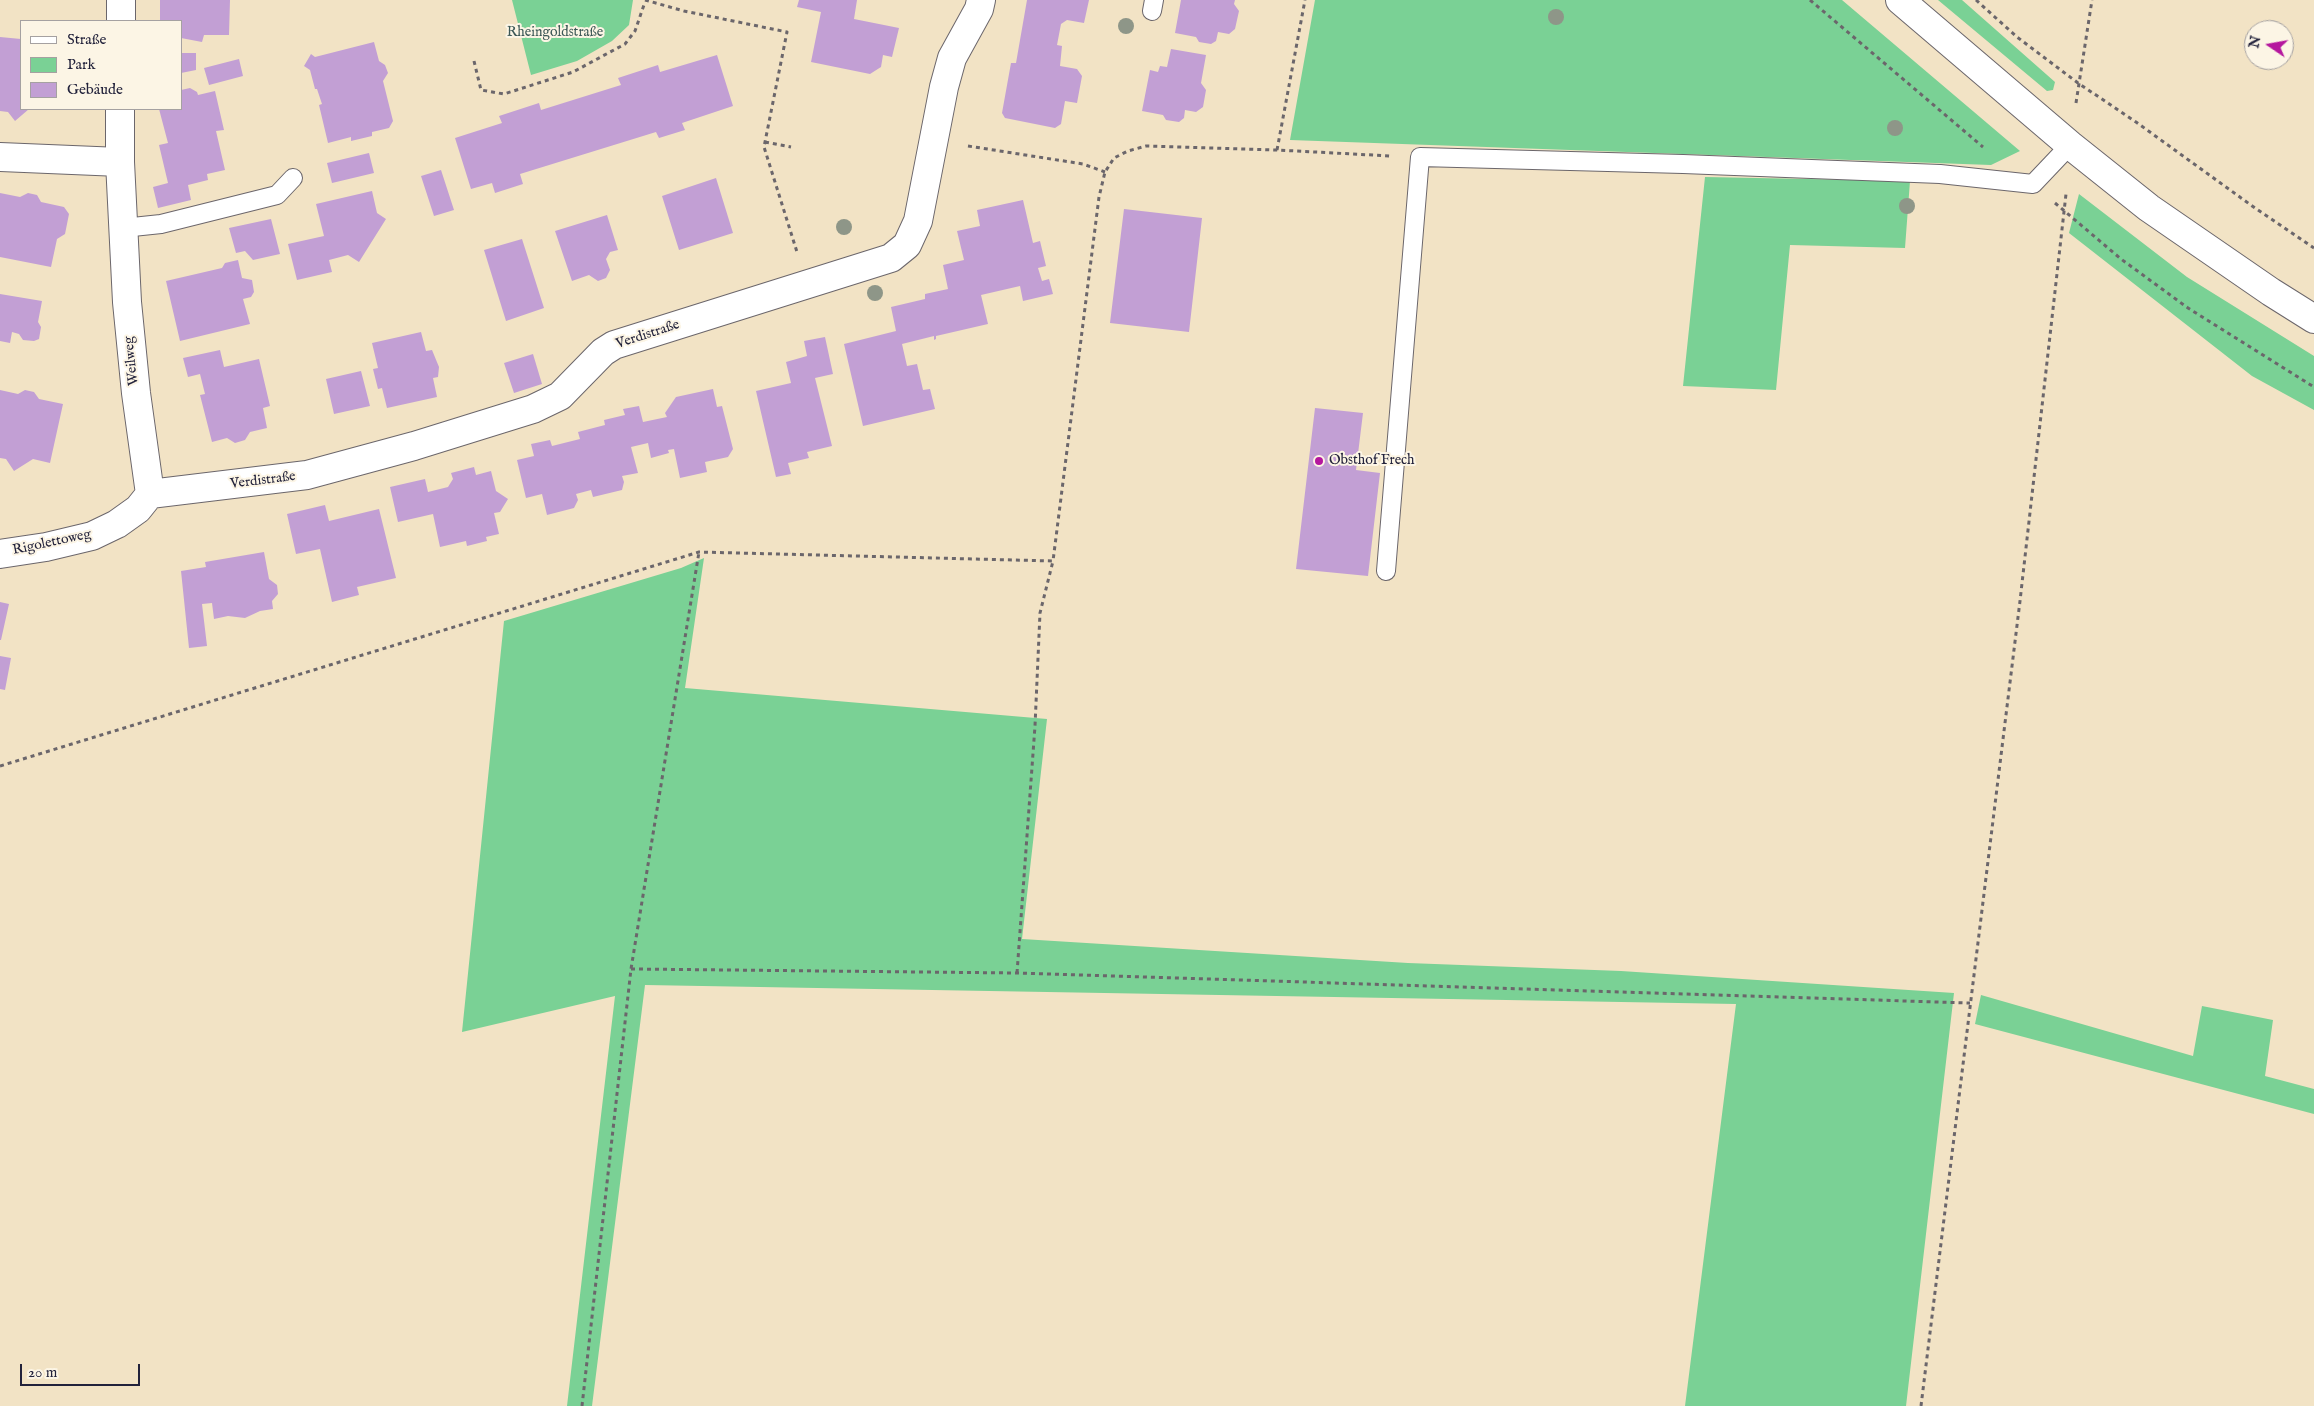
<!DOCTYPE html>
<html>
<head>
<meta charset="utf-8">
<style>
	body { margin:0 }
	#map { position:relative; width:2314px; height:1406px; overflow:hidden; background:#f2e3c5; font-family:"IM FELL English",serif }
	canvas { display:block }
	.legend { position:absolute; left:20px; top:20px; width:162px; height:90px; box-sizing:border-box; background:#fcf5e5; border:1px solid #a5a1a1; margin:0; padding:6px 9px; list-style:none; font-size:15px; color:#22223b }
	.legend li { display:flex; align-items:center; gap:10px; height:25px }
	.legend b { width:25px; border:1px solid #a5a1a1 }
	.north { position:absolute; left:2244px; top:20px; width:50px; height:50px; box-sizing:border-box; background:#fcf5e5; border:1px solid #a5a1a1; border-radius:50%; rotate:282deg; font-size:14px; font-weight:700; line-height:20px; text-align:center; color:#22223b }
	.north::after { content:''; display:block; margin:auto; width:18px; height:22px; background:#b5179e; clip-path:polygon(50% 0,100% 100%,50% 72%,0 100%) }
	.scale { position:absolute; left:20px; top:1364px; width:120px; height:22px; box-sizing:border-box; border:2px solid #22223b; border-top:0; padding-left:6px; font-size:15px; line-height:18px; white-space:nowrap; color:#22223b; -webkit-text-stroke:4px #fcf5e5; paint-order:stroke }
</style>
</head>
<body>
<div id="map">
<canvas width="2314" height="1406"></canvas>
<ul class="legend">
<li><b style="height:6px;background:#fff"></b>Straße</li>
<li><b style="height:14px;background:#7ad195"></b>Park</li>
<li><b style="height:14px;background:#c29fd4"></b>Gebäude</li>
</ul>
<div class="north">N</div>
<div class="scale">20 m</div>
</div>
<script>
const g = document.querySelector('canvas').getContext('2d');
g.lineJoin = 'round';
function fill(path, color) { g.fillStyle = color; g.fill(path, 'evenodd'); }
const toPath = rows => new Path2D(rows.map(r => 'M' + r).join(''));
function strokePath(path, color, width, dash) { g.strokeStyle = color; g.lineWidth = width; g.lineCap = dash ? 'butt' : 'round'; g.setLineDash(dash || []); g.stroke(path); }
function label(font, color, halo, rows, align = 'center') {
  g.font = font + ' "IM FELL English",serif'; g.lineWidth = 4; g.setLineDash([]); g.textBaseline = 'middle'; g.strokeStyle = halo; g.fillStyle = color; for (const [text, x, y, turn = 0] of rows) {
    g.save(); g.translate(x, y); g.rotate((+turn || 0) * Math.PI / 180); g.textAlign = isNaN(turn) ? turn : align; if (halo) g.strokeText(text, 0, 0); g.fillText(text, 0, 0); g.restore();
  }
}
const green = toPath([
	[512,0,633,0,629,25,612,41,577,61,531,75],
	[1315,0,1842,0,2020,151,1991,165,1290,140],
	[1938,0,1962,0,2055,82,2053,90,2047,91],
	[1705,177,1910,181,1905,248,1790,245,1776,390,1683,386],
	[2079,194,2187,277,2314,356,2314,410,2252,376,2069,233],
	[704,558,685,688,1047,719,1022,939,1408,963,1621,971,1954,993,1906,1406,1685,1406,1736,1004,645,985,592,1406,567,1406,615,996,462,1032,504,621,681,568],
	[1981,995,2193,1056,2202,1006,2273,1020,2265,1076,2314,1089,2314,1114,1975,1024]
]);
const building = toPath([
	[160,0,230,0,229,35,204,35,202,42,181,38,181,21,160,21],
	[799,0,857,0,854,19,899,28,892,57,883,55,881,67,870,74,811,62,821,12,797,7],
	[1027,0,1089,0,1084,23,1067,20,1061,24,1057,45,1062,46,1060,66,1077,69,1082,76,1077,103,1065,101,1061,124,1055,128,1005,118,1002,113,1011,63,1016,63],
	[1181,0,1235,0,1234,4,1239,11,1235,29,1229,34,1218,32,1216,41,1211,44,1199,42,1196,37,1175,33],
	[0,37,21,39,21,109,29,109,15,121,8,112,0,111],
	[374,42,379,61,385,65,388,73,383,81,393,121,389,128,372,132,372,136,351,141,351,137,328,143,319,105,322,104,317,89,315,89,310,70,304,66,311,54,315,57],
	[1171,49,1206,55,1201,83,1206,90,1203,107,1196,112,1185,110,1184,118,1179,122,1166,120,1163,115,1142,111,1150,70,1158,72,1160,66,1167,67],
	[181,53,196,53,196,70,181,73],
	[717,55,733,106,682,123,685,130,659,138,656,132,520,174,523,184,495,193,492,183,471,189,455,138,502,123,499,116,539,103,541,110,621,85,618,78,658,65,660,72],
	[239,59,243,76,209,85,204,68],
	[190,88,197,92,198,95,215,91,224,130,216,131,225,170,207,174,208,180,188,185,191,200,158,208,153,187,168,183,159,145,168,143,159,109,181,109,181,90],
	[369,153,374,173,332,183,327,163],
	[441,170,454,210,434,216,421,176],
	[716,178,733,233,679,250,662,196],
	[372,191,377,213,386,219,359,262,348,255,329,260,332,272,297,280,288,244,324,236,316,204],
	[0,193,20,197,28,193,37,195,41,202,64,207,69,214,65,234,57,239,51,267,0,257],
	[1023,200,1033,243,1040,241,1046,266,1038,268,1042,281,1049,279,1053,294,1023,301,1020,286,981,295,988,324,936,336,936,339,934,340,934,336,902,344,907,366,917,364,923,390,930,389,935,409,863,426,844,344,896,331,891,307,925,299,925,294,948,289,943,265,964,260,957,231,980,226,977,210],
	[1124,209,1202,218,1189,332,1110,323],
	[607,215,618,250,610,252,606,259,610,270,606,278,598,281,589,275,572,281,555,231],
	[271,219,280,254,253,260,245,251,236,253,229,228],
	[522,239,544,308,506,321,484,250],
	[238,260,242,278,252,280,254,292,251,297,243,299,250,324,180,341,166,281,222,268,225,263],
	[0,294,42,301,38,322,41,327,39,339,34,341,23,340,19,334,12,332,10,343,0,341],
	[421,332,426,351,432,350,439,367,438,377,433,378,437,397,387,408,382,388,378,389,373,369,378,368,372,343],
	[825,337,833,374,815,378,832,446,807,452,809,458,788,463,791,474,776,477,756,391,791,383,786,362,807,356,804,341],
	[220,350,224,367,259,359,270,406,263,408,267,428,250,432,245,440,235,443,227,438,212,442,200,395,205,394,200,374,188,377,183,358],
	[533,354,542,384,514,393,504,363],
	[361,371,370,406,334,414,326,379],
	[713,389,717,407,722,406,733,449,728,457,705,462,707,472,680,478,674,449,668,450,669,453,651,458,648,443,631,447,638,473,622,476,624,482,622,490,593,497,591,490,576,494,578,500,574,508,547,515,542,494,526,498,517,460,534,456,531,444,550,440,552,446,580,439,578,432,605,425,604,420,625,415,623,409,639,406,643,422,667,417,665,413,676,397],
	[0,390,18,394,25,390,34,392,39,399,63,404,50,463,33,459,14,471,6,459,0,458],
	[1315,408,1363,413,1356,470,1380,473,1368,576,1296,569],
	[474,467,476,475,491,471,496,491,508,499,500,512,494,513,499,534,486,537,487,541,467,546,466,541,440,547,433,514,398,522,390,487,425,479,428,492,448,487,453,479,451,473],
	[325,505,329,521,379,509,396,578,357,587,359,595,332,602,320,549,296,554,287,514],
	[264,552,269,579,277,585,278,594,272,601,273,609,260,611,245,618,228,616,214,619,212,603,202,604,207,646,189,648,181,571,206,567,205,562],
	[0,602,9,604,1,640,0,640],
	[0,656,11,658,5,690,0,689]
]);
const path = toPath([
	[645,0,684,11,787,32,764,147,797,252],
	[1810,0,1983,147],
	[1976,0,2017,37,2078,83,2136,122,2255,208,2314,248],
	[474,61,481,90,504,94,573,72,625,44,635,31,645,2],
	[2076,103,2092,0],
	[765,142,791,147],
	[968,146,1083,164,1105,172],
	[1277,150,1305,0],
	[2055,203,2121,259,2188,308,2314,387],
	[0,766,699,552,1053,561,1099,197,1105,172,1114,158,1128,151,1146,146,1277,150,1391,156],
	[631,969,1017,973,1970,1003],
	[1017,973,1035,726,1040,613,1053,561],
	[582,1406,631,969,699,552],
	[1921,1406,2020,601,2066,194]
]);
const service = toPath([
	[1152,11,1154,0],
	[123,228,161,224,277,195,293,178],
	[1386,571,1420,157,1683,164,1940,174,2033,184,2070,145]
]);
const minor = toPath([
	[121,21,121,0],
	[120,109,120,162,127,302,136,393,150,494],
	[0,157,120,162],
	[150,494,307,475,414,446,533,409,560,396,603,352,614,345,891,258,907,245,918,221,944,87,952,58,979,9,981,0],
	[0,554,46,547,92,536,117,524,138,509,150,494]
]);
const tertiary = toPath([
	[1900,0,2070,145,2149,208,2271,292,2314,319]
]);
const trees = [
	[1556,17],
	[1126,26],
	[1895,128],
	[1907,206],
	[844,227],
	[875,293]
];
const markers = [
	[1319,461,5,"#b5179e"]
];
const parkNames = [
	["Rheingoldstraße",555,33]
];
const streetNames = [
	["Verdistraße",648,335,-18],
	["Weilweg",132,361,-96],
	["Verdistraße",263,481,-7],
	["Rigolettoweg",52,543,-12]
];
const poiNames = [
	["Obsthof Frech",1329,461]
];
fill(green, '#7ad195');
fill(building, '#c29fd4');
strokePath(service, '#6b666b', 20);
strokePath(minor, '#6b666b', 30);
strokePath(tertiary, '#6b666b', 30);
strokePath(path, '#6b666b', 3, [4, 4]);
strokePath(service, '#fff', 18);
strokePath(minor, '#fff', 28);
strokePath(tertiary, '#fff', 28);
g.fillStyle = '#8e9688';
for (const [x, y] of trees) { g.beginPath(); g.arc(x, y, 8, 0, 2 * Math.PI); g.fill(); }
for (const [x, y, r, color] of markers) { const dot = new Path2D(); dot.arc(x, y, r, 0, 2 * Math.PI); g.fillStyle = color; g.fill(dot); strokePath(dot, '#fcf5e5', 2); }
label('14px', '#3c5756', '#fcf5e5', parkNames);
label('14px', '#22223b', '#fcf5e5', streetNames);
label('14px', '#22223b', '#fcf5e5', poiNames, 'left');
</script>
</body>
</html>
